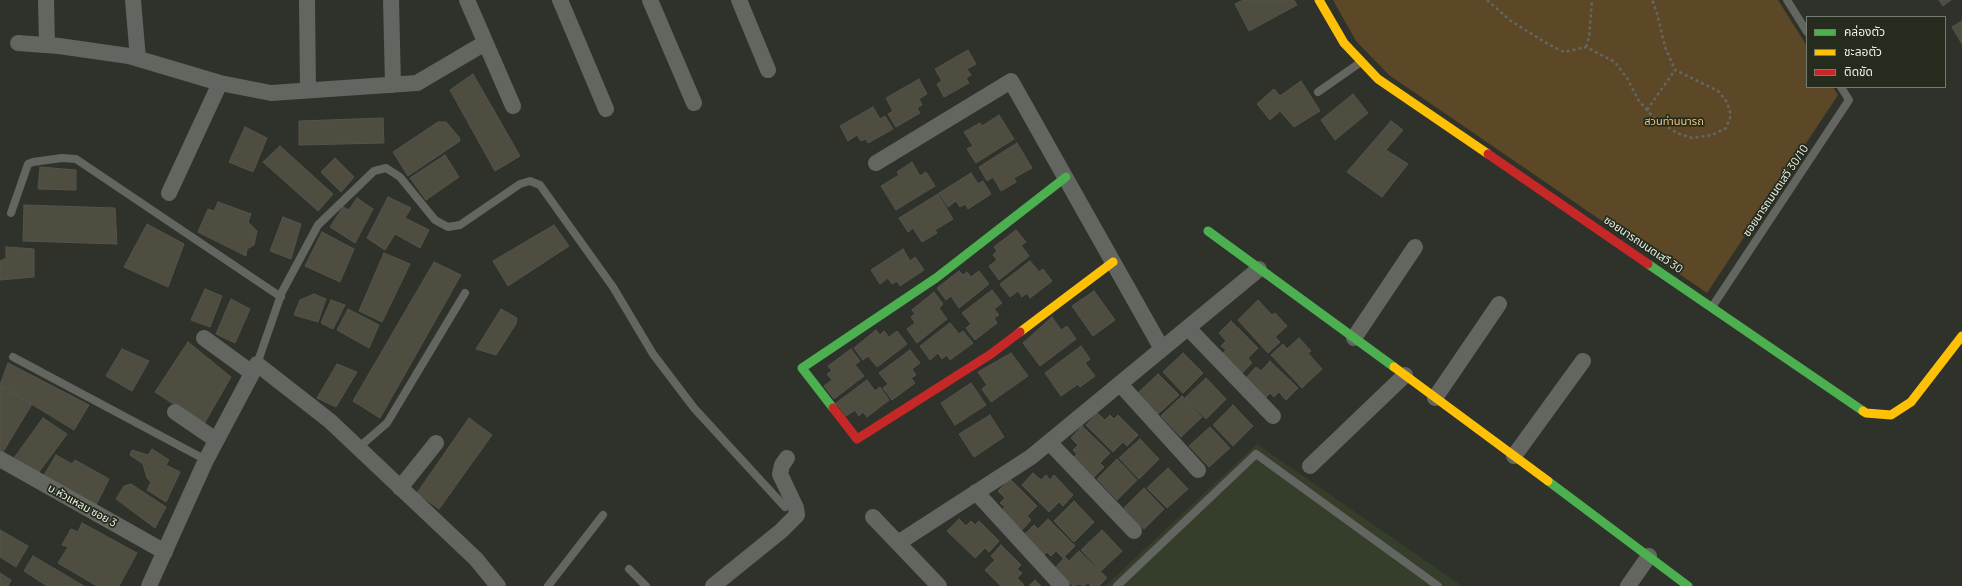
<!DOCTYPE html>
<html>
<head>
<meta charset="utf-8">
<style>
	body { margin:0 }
	#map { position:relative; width:1962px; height:586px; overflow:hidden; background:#2f322a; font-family:Manrope,"Noto Sans Thai",sans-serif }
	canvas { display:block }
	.legend { position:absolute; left:1806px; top:16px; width:140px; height:72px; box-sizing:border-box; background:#252c1d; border:1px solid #757b6e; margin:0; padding:5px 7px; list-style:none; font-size:12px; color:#ecf1e7 }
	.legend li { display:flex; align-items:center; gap:8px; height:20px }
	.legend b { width:20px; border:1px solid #757b6e }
</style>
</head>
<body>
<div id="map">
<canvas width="1962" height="586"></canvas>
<ul class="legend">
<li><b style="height:5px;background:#4caf50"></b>คล่องตัว</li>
<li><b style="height:5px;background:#ffc107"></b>ชะลอตัว</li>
<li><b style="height:5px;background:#c62828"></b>ติดขัด</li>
</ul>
</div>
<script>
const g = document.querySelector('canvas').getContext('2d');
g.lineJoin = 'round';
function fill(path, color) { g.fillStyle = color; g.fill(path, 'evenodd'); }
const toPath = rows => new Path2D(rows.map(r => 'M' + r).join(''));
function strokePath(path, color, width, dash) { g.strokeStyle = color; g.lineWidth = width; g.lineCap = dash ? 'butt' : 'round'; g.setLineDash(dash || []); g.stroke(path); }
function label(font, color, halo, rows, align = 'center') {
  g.font = font + ' Manrope,"Noto Sans Thai",sans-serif'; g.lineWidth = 3.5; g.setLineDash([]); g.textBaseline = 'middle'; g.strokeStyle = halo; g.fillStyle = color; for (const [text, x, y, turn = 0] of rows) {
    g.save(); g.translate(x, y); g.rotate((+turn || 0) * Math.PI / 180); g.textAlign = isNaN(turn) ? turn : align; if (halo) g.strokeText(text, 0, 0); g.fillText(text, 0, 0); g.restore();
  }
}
const built = toPath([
	[1257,444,1462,586,1105,586]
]);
const green = toPath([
	[1333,0,1778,0,1807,46,1807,87,1833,87,1838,95,1707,293,1389,75,1356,41]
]);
const building = toPath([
	[1243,0,1294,0,1297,5,1249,31,1235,4,1243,0],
	[1939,0,1951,0,1943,6,1939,0],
	[1962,21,1962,44,1952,27,1962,21],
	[968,50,976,64,967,69,971,75,966,78,969,83,944,97,937,84,942,81,935,69,968,50],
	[473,74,520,156,495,171,450,90,473,74],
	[919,79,927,94,919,99,922,105,917,108,920,113,896,127,888,114,893,111,886,98,919,79],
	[1301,81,1320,111,1294,127,1280,111,1270,120,1257,104,1274,89,1280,96,1301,81],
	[1353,94,1368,113,1335,140,1321,120,1353,94],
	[873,107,880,119,885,116,893,129,868,143,866,139,861,141,857,135,848,141,840,126,873,107],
	[999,115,1014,139,976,163,967,149,973,146,964,132,980,123,982,126,999,115],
	[383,118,384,143,299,145,299,121,383,118],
	[1391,121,1403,130,1386,150,1408,164,1382,197,1347,172,1391,121],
	[438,122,446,122,459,137,460,141,408,176,393,152,438,122],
	[245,127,267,138,253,172,229,162,245,127],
	[1017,143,1032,168,1014,178,1016,182,1001,191,993,177,987,181,979,167,1017,143],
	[280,146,333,194,318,211,263,162,280,146],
	[445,155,459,177,426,200,410,178,445,155],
	[335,158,354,177,341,192,321,172,335,158],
	[912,162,920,176,926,172,935,186,896,210,881,186,899,175,897,172,912,162],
	[40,167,76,170,76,190,38,189,40,167],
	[971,173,978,184,983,181,991,194,968,209,965,204,960,207,956,201,948,207,939,193,971,173],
	[938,194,953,219,935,230,937,233,922,242,913,228,908,232,899,218,938,194],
	[388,197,411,208,405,218,429,230,420,248,395,234,385,250,367,238,388,197],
	[357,198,373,209,355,243,330,227,343,207,349,210,357,198],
	[218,202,251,214,248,222,257,231,254,245,247,249,246,256,198,232,208,209,214,211,218,202],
	[24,205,115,208,117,244,23,241,24,205],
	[283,217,301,224,291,259,270,251,283,217],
	[147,224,184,244,168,287,124,267,147,224],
	[554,225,569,246,508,286,493,261,554,225],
	[1016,230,1026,242,1021,245,1029,256,999,280,989,266,997,260,993,255,997,251,994,247,1016,230],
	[322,232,354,249,340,282,305,266,322,232],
	[6,247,34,249,34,277,0,280,0,261,6,258,6,247],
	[903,249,910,261,915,257,924,270,900,286,897,281,892,284,888,278,880,284,871,270,903,249],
	[384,253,410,264,382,322,359,311,384,253],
	[1030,261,1039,272,1043,269,1052,281,1030,298,1027,293,1022,297,1018,291,1010,297,1000,284,1030,261],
	[434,262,461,275,380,418,353,401,434,262],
	[959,271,963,275,967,272,971,277,979,271,989,284,959,308,951,296,946,300,937,288,959,271],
	[205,289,222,296,210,327,191,320,205,289],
	[992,290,1002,303,994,309,999,315,994,318,997,323,975,340,966,328,971,324,962,313,992,290],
	[1094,291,1115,320,1093,336,1072,306,1094,291],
	[934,292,943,304,939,308,947,319,917,343,907,329,915,323,911,317,915,314,912,310,934,292],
	[314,294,326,299,318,322,294,315,300,300,314,294],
	[231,299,250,309,235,343,216,334,231,299],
	[331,300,345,305,333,329,321,323,331,300],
	[1258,300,1272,315,1275,313,1287,326,1275,337,1280,342,1268,353,1238,320,1258,300],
	[348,309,379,325,369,348,337,330,348,309],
	[501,309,517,318,516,324,496,355,476,349,501,309],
	[1052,317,1061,330,1067,326,1076,339,1040,366,1023,343,1052,317],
	[1231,321,1258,348,1248,358,1252,363,1242,373,1222,354,1226,350,1221,346,1226,341,1219,333,1231,321],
	[950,323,959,334,963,331,973,343,950,360,947,355,942,359,938,353,930,360,920,346,950,323],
	[876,330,880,335,884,331,889,337,897,331,907,344,877,367,868,356,863,360,854,348,876,330],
	[1299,338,1311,351,1308,353,1322,369,1302,388,1271,355,1283,344,1287,349,1299,338],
	[188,342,231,377,204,424,155,392,188,342],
	[1081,346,1090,359,1085,363,1095,376,1080,387,1078,384,1061,396,1045,373,1081,346],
	[122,349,149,361,132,391,106,376,122,349],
	[851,349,860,361,855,365,864,376,834,399,824,386,832,380,827,374,832,371,828,366,851,349],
	[910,350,920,363,912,369,916,375,911,378,915,383,892,400,883,388,888,384,879,373,910,350],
	[1011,353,1028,376,991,402,982,389,987,385,978,372,1011,353],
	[1183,353,1203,373,1183,393,1163,372,1183,353],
	[1270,361,1298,388,1286,400,1279,392,1274,397,1270,393,1266,397,1246,378,1256,367,1261,371,1270,361],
	[8,363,89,405,74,430,0,385,8,363],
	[337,364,357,372,336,407,317,398,337,364],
	[1158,374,1179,395,1158,414,1138,393,1158,374],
	[1206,378,1226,399,1206,419,1185,398,1206,378],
	[867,380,875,391,880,387,889,400,867,417,863,412,859,416,855,410,846,416,836,403,867,380],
	[971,383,986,405,955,425,941,403,971,383],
	[0,385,32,404,3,452,0,450,0,385],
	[1182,396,1202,417,1181,437,1161,416,1182,396],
	[1233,405,1253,426,1233,446,1213,425,1233,405],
	[1097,413,1105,420,1110,415,1114,419,1118,415,1138,435,1127,446,1123,442,1113,452,1086,425,1097,413],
	[990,415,1004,437,974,457,959,434,990,415],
	[43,418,67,434,39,472,14,458,43,418],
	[469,418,492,435,439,509,417,493,469,418],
	[1082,426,1110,453,1100,463,1104,467,1093,478,1073,458,1077,454,1073,450,1078,445,1071,438,1082,426],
	[1210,427,1230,448,1209,467,1189,446,1210,427],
	[1140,439,1159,459,1139,479,1119,458,1140,439],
	[152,449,169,460,166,465,180,472,166,502,147,490,151,482,147,478,143,464,130,455,132,450,148,455,152,449],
	[56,455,72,464,75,460,109,479,96,505,43,477,56,455],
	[1117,459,1137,480,1117,500,1097,479,1117,459],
	[1168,468,1188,489,1167,508,1147,488,1168,468],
	[1033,473,1041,480,1046,475,1050,480,1054,475,1073,495,1063,506,1059,502,1049,512,1022,485,1033,473],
	[1010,479,1037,506,1027,516,1031,520,1021,531,1001,511,1005,507,1000,503,1005,498,998,491,1010,479],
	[131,484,166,507,155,528,116,499,124,486,131,484],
	[1144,488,1164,509,1144,529,1124,508,1144,488],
	[1074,501,1094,522,1074,542,1054,521,1074,501],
	[959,519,966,526,971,521,975,525,979,521,999,541,989,552,985,548,975,558,947,531,959,519],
	[1048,519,1075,546,1063,558,1056,551,1051,556,1047,552,1043,556,1023,536,1034,525,1038,529,1048,519],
	[82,523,137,553,119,586,97,586,58,563,68,547,62,545,71,529,78,532,82,523],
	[0,530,28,546,16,567,0,557,0,530],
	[1102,530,1122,551,1101,571,1081,550,1102,530],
	[1001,545,1021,565,1017,569,1022,573,1017,578,1024,585,1023,586,1001,586,985,570,995,560,991,556,1001,545],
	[1079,551,1107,578,1099,586,1091,586,1088,583,1084,586,1079,584,1073,586,1055,568,1065,557,1069,561,1079,551],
	[33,556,84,586,47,586,24,571,33,556],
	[0,573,11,580,8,586,0,586,0,573],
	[1035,580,1041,586,1029,586,1035,580]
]);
const path = toPath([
	[1487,0,1511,21,1548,44,1564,52,1586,47,1615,62,1627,78,1639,101,1655,119,1677,133,1692,138,1712,135,1726,128,1731,115,1727,102,1718,91,1675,70,1665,47,1657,13,1652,0],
	[1586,47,1589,37,1592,0],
	[1647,110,1675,70]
]);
const lane = toPath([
	[1787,0,1807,32],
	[1318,92,1361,62],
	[11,213,28,164,33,162,62,158,76,159,281,297],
	[1712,307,1849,100,1841,87],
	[13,357,206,460],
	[257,364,282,292,318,225,374,171,386,168,400,177,435,220,448,227,460,225,520,184,530,181,540,185,613,287,653,354,694,408,785,507],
	[358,448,387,423,465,293],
	[629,569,646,586],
	[548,586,603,515],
	[1117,586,1256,454,1438,586]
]);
const street = toPath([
	[46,0,47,45],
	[133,0,138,59],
	[307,0,308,90],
	[391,0,393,85],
	[467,0,513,106],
	[560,0,606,109],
	[650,0,694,103],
	[739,0,768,70],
	[18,43,59,46,129,56,220,83,271,93,417,83,485,43],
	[876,163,1011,81,1162,349],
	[169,193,220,83],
	[1188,328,1273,416],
	[204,338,252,373],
	[1354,338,1415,247],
	[1120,384,1198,470],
	[1435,398,1499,304],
	[175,412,216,440],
	[1049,442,1134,531],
	[1514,456,1583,361],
	[0,459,165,552],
	[1310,466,1405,375],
	[400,488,436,443],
	[976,492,1062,586],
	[873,517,939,586],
	[898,543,1031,457,1259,269],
	[149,586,206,460,257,364,330,421,476,559,498,586],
	[713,586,781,531,797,515,796,508,780,474,782,465,787,458],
	[1628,586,1649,556]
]);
const fast = toPath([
	[1208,231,1394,367],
	[1648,264,1863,411],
	[833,408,802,368,936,278,1066,177],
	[1548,481,1688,586]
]);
const slow = toPath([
	[1319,0,1344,43,1378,79,1488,154],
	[1020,332,1113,262],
	[1394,367,1548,481],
	[1863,411,1866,413,1891,415,1911,402,1962,336]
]);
const jam = toPath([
	[1488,154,1648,264],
	[833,408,857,439,991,354,1020,332]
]);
const parkNames = [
	["สวนท่านนารถ",1674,122]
];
const streetNames = [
	["ซอยนารถมนตเสวี 30/10",1776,191,-56],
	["ซอยนารถมนตเสวี 30",1643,245,34],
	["บ.หัวแหลม ซอย 3",82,506,29]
];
fill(built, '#353e2a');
fill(green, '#5c4826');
fill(building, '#4e4d40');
strokePath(building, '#53544e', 1);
strokePath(path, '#646660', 2.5, [3, 3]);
strokePath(lane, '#636560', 8);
strokePath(street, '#636560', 16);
strokePath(fast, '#4caf50', 9);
strokePath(slow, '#ffc107', 9);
strokePath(jam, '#c62828', 9);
label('11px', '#f1c179', '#252c1d', parkNames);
label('11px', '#ecf1e7', '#252c1d', streetNames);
</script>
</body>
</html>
